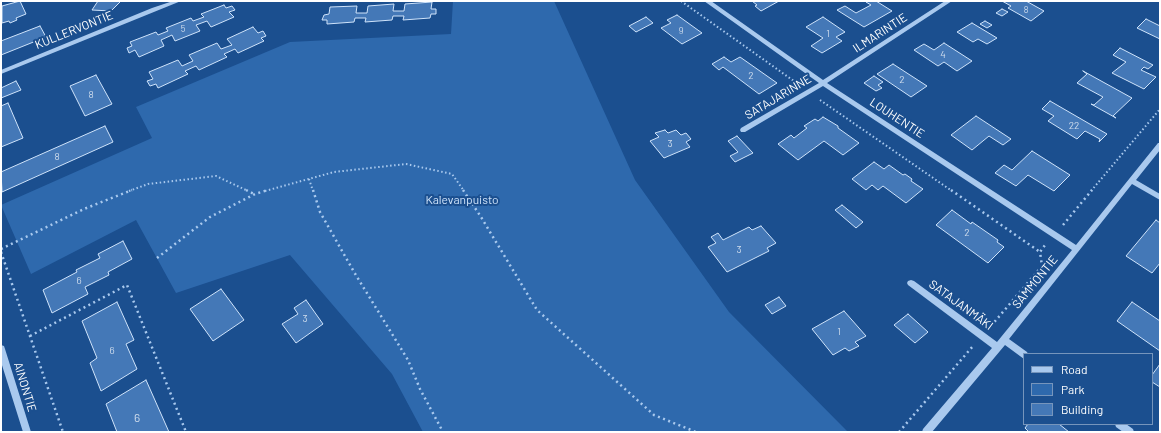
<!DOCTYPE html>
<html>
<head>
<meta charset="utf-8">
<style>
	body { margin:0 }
	#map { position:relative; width:1161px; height:433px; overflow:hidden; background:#1b4f8f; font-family:Barlow,sans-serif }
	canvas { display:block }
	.frame { position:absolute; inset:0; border:2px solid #fff; pointer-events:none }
	.legend { position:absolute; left:1023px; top:353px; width:130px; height:72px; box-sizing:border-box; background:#1b4f8f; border:1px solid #7695bc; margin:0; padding:5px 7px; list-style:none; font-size:12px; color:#fff }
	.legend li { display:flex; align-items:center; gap:8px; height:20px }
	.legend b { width:20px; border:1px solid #7695bc }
</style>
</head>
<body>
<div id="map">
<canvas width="1161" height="433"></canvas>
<div class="frame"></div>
<ul class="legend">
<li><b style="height:5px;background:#a9c9ee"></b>Road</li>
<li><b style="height:11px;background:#2e69ad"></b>Park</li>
<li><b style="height:11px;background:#4478b7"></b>Building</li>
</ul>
</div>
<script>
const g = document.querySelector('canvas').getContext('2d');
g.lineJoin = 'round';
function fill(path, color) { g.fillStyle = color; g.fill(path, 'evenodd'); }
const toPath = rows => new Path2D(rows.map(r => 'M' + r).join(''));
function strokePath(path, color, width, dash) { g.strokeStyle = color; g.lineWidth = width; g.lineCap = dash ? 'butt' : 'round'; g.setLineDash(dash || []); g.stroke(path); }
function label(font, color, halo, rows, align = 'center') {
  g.font = font + ' Barlow,sans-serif'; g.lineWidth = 4; g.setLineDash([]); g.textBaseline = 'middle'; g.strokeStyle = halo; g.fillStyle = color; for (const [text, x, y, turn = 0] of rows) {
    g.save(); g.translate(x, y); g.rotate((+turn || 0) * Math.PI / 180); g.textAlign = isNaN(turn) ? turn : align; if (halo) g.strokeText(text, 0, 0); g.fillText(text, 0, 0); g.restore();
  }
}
const green = toPath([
	[453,1,554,1,635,180,729,312,848,432,423,432,392,374,290,255,176,293,136,220,31,274,1,205,152,138,136,107,290,42,451,34]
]);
const building = toPath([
	[20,1,26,14,16,18,17,20,10,23,9,21,2,23,2,6,20,1],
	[98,1,121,1,111,11,92,10,98,1],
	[752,1,779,1,761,11,755,6,757,5,752,1],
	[868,1,876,1,892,11,864,27,837,10,845,6,856,13,871,5,866,2,868,1],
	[1002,1,1026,1,1044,11,1031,21,1008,8,1011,6,1002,1],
	[432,2,431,9,436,9,436,14,431,14,430,18,403,20,404,16,393,16,392,20,365,22,366,18,355,18,354,22,327,24,327,20,322,20,324,15,329,14,330,7,357,6,356,13,367,13,368,6,394,4,393,11,404,11,405,4,432,2],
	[224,5,226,8,232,6,235,10,229,12,234,17,211,27,207,21,196,25,200,31,175,41,172,35,161,40,164,46,139,57,135,50,129,53,127,48,132,46,130,42,156,32,158,35,168,31,166,28,191,18,193,21,204,17,201,14,224,5],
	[1002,9,1008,12,1002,16,996,13,1002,9],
	[677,15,702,33,682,44,661,28,671,23,667,20,677,15],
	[646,17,653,23,636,32,629,26,646,17],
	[823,17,845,32,836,37,842,41,822,53,811,46,823,38,806,27,823,17],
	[1146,19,1160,26,1160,39,1137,28,1146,19],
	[985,21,992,25,987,28,980,24,985,21],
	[972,23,997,38,987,44,978,39,973,42,957,32,972,23],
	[40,26,46,37,1,55,1,41,40,26],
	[253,27,258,33,263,31,266,36,261,38,264,41,238,53,235,49,224,54,227,57,199,70,196,66,185,71,188,74,158,88,156,84,150,86,147,81,153,79,149,72,178,60,182,66,193,61,189,55,217,43,221,49,232,45,227,39,253,27],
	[944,43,972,61,957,71,944,62,938,66,914,50,924,44,934,50,944,43],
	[1120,48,1153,65,1148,69,1144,67,1141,70,1156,77,1144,89,1112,73,1126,62,1113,55,1120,48],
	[724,57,731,62,740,57,777,83,759,94,723,67,719,70,712,64,724,57],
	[893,64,927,86,911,97,877,74,893,64],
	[1083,71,1132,98,1113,116,1116,118,1091,104,1094,105,1103,97,1077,83,1087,74,1083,71],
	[96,75,112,104,85,116,70,86,96,75],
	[874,76,883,82,878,85,882,88,876,91,864,83,874,76],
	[16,81,21,90,1,98,1,88,16,81],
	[1050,101,1107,134,1099,142,1100,139,1085,131,1077,139,1048,121,1054,116,1042,109,1050,101],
	[8,103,23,138,1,147,1,106,8,103],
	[976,116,1011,139,1003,145,989,136,972,150,951,135,976,116],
	[823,117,838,126,838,128,859,143,843,155,824,141,798,160,778,144,791,135,794,138,807,128,804,126,815,119,818,121,823,117],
	[105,126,113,142,2,192,1,172,105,126],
	[665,130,668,133,676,130,681,135,686,133,691,139,686,142,690,147,664,158,650,141,659,137,655,133,665,130],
	[737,136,753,153,735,162,730,156,738,152,728,141,737,136],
	[1032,151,1070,175,1054,191,1028,175,1016,186,995,173,1004,165,1012,170,1032,151],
	[874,162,884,169,889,165,903,175,905,174,912,179,911,181,923,189,906,203,883,186,878,190,872,185,866,190,852,179,874,162],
	[842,205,863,222,856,228,835,210,842,205],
	[952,210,971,224,972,222,998,240,997,242,1004,247,988,263,936,225,952,210],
	[1156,220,1160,223,1160,263,1152,273,1126,256,1156,220],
	[761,226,776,243,767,248,769,251,727,272,708,247,716,243,711,237,718,233,723,240,749,227,752,230,761,226],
	[123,241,132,259,108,272,109,275,85,287,88,294,52,313,43,290,77,272,76,270,100,258,98,254,123,241],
	[221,289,244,320,213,341,190,309,221,289],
	[779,297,786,306,772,314,765,305,779,297],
	[306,300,323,324,296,343,282,324,298,314,294,308,306,300],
	[117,302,134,340,126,344,137,369,101,391,90,363,97,358,82,321,117,302],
	[1132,302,1160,321,1160,351,1117,321,1132,302],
	[844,311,866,336,855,342,859,346,849,351,845,348,833,355,812,329,844,311],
	[908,314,928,332,915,343,894,325,908,314],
	[1160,364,1160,387,1152,382,1152,375,1160,364],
	[146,380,169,432,117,432,106,404,146,380],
	[1028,424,1059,424,1069,432,1029,432,1025,428,1028,424]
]);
const pathFar1 = toPath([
	[681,1,798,84],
	[820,100,952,191],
	[309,179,313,191],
	[129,191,148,184,216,176,248,191],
	[265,191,334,172,406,164,452,174,464,191],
	[1091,191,1160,109]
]);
const path = toPath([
	[246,190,254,194],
	[313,190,320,212,354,272,408,360,420,389,443,432],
	[463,190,481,217,537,310,654,415,696,432],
	[951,190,1040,252],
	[1063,225,1092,190],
	[1,249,84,209,132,190],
	[1,252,63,432],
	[157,258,210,217,255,194,268,190],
	[991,326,1042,266,1040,252,1045,245],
	[30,336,127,285,186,432],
	[899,432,973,346]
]);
const minor = toPath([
	[173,1,181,1,1,74,1,70,152,8,173,1],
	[704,1,711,1,823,80,945,1,952,1,827,83,1076,245,1158,143,1160,143,1160,150,1136,180,1160,194,1160,200,1132,184,1009,339,1027,352,1028,354,1024,354,1024,359,1005,345,932,432,922,432,923,429,992,348,908,285,907,283,908,281,911,280,914,281,997,342,1072,250,823,86,745,132,741,132,740,130,741,128,819,83,704,1],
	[1,345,4,346,5,349,31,432,23,432,1,362,1,345],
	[1115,424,1126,424,1133,429,1134,432,1123,432,1116,427,1115,424]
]);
const farNumbernames = [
	["8",1026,10],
	["5",183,29],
	["9",681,31]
];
const numberNames = [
	["1",828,34],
	["4",943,55],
	["2",751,76],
	["2",902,80],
	["8",91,95],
	["22",1074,126],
	["3",670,144],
	["8",57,157],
	["2",967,233],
	["3",739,250],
	["6",79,281],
	["3",305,319],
	["1",839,332],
	["6",112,351]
];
const streetNames = [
	["KULLERVONTIE",74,30,-22],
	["ILMARINTIE",880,33,-33],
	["SATAJARINNE",778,97,-31],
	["LOUHENTIE",897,118,33],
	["SAMMONTIE",1035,282,-51],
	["SATAJANMÄKI",961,305,36],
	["AINONTIE",25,387,73]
];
const parkNames = [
	["Kalevanpuisto",462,200]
];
const nearNumbernames = [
	["6",137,418]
];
fill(green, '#2e69ad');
fill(building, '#4478b7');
strokePath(building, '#cfe3fa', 1);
strokePath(pathFar1, '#a9c9ee', 2, [1.5, 2.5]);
strokePath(path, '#a9c9ee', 2.5, [2, 3.5]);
fill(minor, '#a9c9ee');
label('9px', '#d0dded', null, farNumbernames);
label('10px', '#d0dded', null, numberNames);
label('12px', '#fff', '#1b4f8f', streetNames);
label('12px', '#cfe3fa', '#1b4f8f', parkNames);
label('12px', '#d0dded', null, nearNumbernames);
</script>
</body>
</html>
